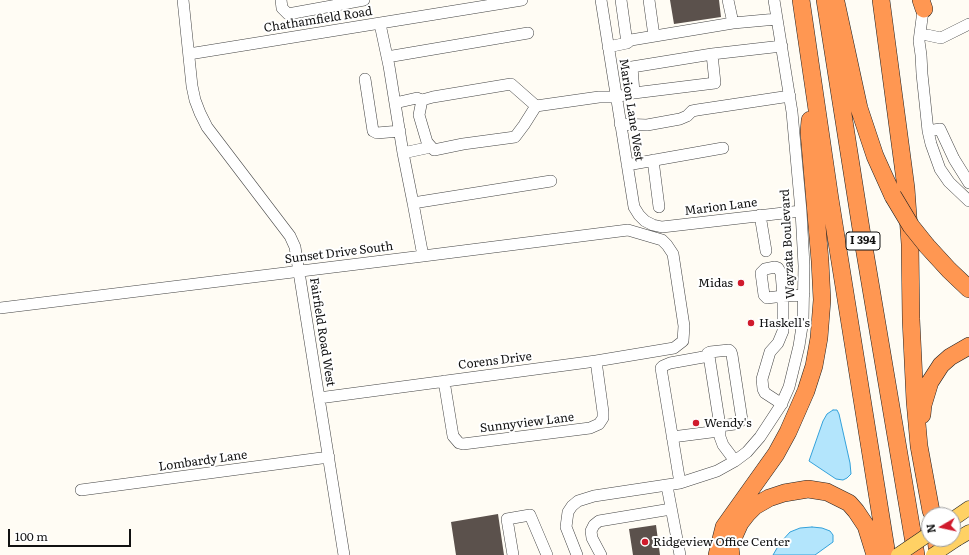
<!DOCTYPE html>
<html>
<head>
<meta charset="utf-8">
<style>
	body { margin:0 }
	#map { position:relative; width:969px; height:555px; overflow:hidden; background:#fffcf4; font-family:Literata,serif }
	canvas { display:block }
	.north { position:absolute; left:921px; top:507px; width:40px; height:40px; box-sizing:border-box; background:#fff; border:1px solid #a0a0a0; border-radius:50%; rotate:261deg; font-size:11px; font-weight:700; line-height:16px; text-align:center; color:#111 }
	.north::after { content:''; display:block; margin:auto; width:14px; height:18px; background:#d01a2c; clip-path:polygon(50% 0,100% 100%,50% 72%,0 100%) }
	.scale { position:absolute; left:8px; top:529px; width:123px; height:18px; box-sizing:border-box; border:2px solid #111; border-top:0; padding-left:5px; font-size:12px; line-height:14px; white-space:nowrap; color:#111; -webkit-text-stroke:3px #fff; paint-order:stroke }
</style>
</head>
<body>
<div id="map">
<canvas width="969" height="555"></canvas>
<div class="north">N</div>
<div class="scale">100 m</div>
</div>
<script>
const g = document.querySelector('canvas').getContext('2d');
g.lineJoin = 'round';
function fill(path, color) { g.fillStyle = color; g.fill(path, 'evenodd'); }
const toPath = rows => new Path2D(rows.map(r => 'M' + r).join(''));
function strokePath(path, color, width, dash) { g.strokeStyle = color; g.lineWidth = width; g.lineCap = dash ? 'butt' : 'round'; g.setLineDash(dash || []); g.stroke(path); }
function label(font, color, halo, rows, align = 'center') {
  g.font = font + ' Literata,serif'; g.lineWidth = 4; g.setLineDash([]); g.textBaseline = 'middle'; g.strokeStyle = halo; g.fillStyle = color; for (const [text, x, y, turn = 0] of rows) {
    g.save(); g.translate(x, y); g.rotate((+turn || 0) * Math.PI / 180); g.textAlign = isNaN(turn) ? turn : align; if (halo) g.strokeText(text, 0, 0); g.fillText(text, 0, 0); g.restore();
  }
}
const water = toPath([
	[833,410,837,410,839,414,850,463,851,474,847,478,843,480,836,479,809,461,823,421,827,414,833,410],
	[812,527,822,528,830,531,833,535,833,542,815,555,773,555,780,543,790,532,800,528,812,527]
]);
const building = toPath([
	[670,0,719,0,721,17,674,24],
	[498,514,504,555,456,555,451,522],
	[656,525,660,555,633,555,629,529]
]);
const minor = toPath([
	[183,0,192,86,195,100,200,113,207,127,290,236,295,247,344,555],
	[281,0,282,8,288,14,364,0],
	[601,0,634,207,639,215,645,221,653,225,662,227,801,211],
	[621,0,627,43],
	[649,0,654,36],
	[728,0,733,23],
	[924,3,919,41,921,55,922,74,928,131,931,144,940,169,949,182,969,201],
	[380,24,389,66,403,153],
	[927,35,941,38,969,24],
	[608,47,627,43,631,40,733,23,777,19],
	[189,54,522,0],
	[387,57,528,33],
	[365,79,373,131,377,133,400,131],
	[634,93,715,83,712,54],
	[395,103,417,98,422,100],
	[536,106,524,125,515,137,463,144,434,150,427,142,419,115,422,100,433,97,511,84,536,106,599,97,616,97,634,93,632,67,712,54,782,46],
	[620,124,647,125,680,119,687,116,692,111,697,110,790,96],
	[928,131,940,129,954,159,969,183],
	[431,147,403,153,413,203,551,181],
	[653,160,659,207],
	[627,165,723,148],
	[413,203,423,256],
	[760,215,766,251],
	[775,267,778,268,781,273,783,296,767,298,764,295,761,273,765,269,775,267],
	[0,308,423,256,628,230,662,240,667,245,673,254,684,326,683,341,674,348,596,361,319,398],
	[444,381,453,436,459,443,463,444,590,428,599,424,603,418,603,412,596,361],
	[782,404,765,393,763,389,762,379,770,352,778,343,783,331,783,296,804,295],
	[720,426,735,424,742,420,732,355,731,352,729,350,710,352,708,353,709,356,720,426,720,437,723,445,735,461],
	[672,437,719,431],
	[680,483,661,368,663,366,670,363,709,356],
	[667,486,680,555],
	[81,490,329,457],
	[513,555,507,519,530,515,547,555],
	[577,555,566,527,568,512,572,506,578,501,594,496,680,483,717,471,735,461,747,452,760,437,781,405,789,387,799,346,803,320,804,266,801,211,792,112,774,0],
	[601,555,592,538,591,531,594,525,599,521,671,509]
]);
const major = toPath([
	[953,519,969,508],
	[957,539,969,532]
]);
const highway = toPath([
	[801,0,830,199,887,555],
	[825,0,862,235,916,555],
	[881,0,906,188,910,244,911,319,915,401,919,446,931,511],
	[921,0,924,9],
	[836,2,859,108,875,156,893,196],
	[927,246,949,270,969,289],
	[922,415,923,405,930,382,941,365,950,357,969,346],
	[936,539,938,555],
	[717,555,724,527,776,454,788,432,806,391,814,366,819,338,822,300,820,261,809,132,810,120],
	[731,555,730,547,735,534,740,523,747,514,755,506,769,498,784,493,808,489,827,492,849,503,856,511,866,526,875,555]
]);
const majorBridge = toPath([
	[898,555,929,534],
	[933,555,957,539]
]);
const highwayBridge = toPath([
	[893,196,911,226,927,246]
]);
const markers = [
	[741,283,4,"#d01a2c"],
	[751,323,4,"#d01a2c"],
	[696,423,4,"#d01a2c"],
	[645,542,4,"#d01a2c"]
];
const shields = [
	[863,241,34]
];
const shieldNames = [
	["I 394",863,241]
];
const streetNames = [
	["Chathamfield Road",318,20,-9],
	["Marion Lane West",631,110,81],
	["Marion Lane",721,207,-7],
	["Wayzata Boulevard",788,244,-93],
	["Sunset Drive South",339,253,-7],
	["Fairfield Road West",322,332,81],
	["Corens Drive",495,361,-7],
	["Sunnyview Lane",527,423,-7],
	["Lombardy Lane",203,461,-8]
];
const poiNames = [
	["Midas",733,283,"right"],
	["Haskell's",759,323],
	["Wendy's",704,423],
	["Ridgeview Office Center",653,542]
];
fill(water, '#b3e5fc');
strokePath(water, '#33a1da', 1);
fill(building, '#5b514c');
strokePath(minor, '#444', 12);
strokePath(major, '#222', 15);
strokePath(highway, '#222', 18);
strokePath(minor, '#fff', 11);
strokePath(major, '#ffd164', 14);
strokePath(highway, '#ff9752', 17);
strokePath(majorBridge, '#222', 15, []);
strokePath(highwayBridge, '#222', 18, []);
strokePath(majorBridge, '#ffd164', 14);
strokePath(highwayBridge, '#ff9752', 17);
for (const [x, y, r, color] of markers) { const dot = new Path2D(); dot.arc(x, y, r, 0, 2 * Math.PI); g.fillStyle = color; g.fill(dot); strokePath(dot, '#fff', 1.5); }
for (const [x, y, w] of shields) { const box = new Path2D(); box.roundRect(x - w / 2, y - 9, w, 18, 3); g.fillStyle = '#fff'; g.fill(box); strokePath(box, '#111', 1); }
label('bold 11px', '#111', null, shieldNames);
label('12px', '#111', '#fff', streetNames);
label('12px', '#111', '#fff', poiNames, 'left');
</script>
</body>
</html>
